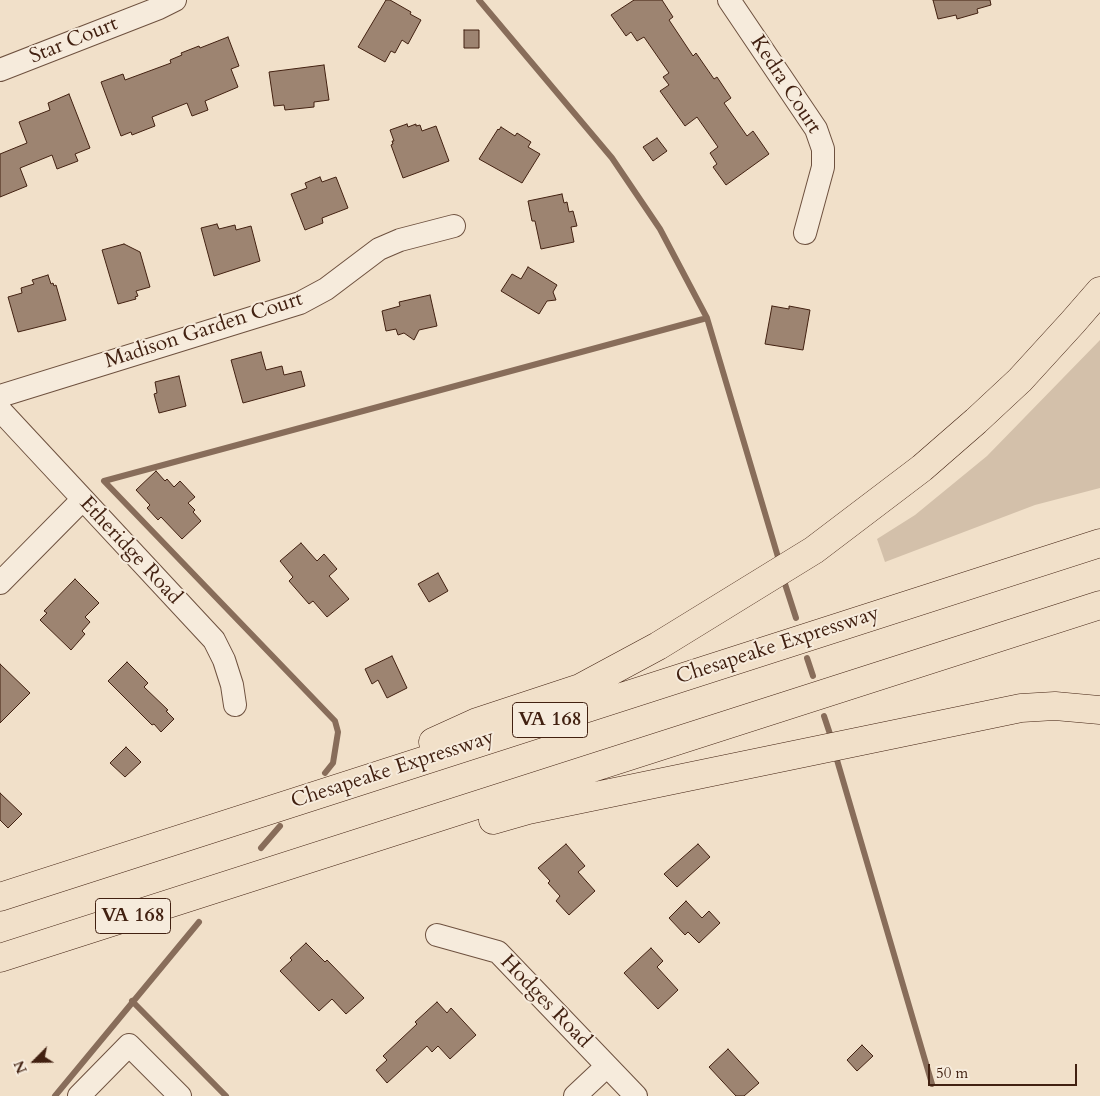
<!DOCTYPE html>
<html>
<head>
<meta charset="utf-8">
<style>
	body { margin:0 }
	#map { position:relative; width:1100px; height:1096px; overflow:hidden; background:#f1e0c9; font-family:Cardo,serif }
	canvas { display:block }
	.north { position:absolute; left:10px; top:1036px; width:50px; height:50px; -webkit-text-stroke:4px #f6ebdc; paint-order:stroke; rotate:247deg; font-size:14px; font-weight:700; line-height:20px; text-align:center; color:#422111 }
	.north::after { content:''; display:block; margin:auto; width:18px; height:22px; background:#422111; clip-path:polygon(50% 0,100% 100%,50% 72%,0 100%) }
	.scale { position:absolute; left:928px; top:1064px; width:149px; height:22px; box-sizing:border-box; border:2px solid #422111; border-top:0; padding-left:6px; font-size:15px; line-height:18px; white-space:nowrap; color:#422111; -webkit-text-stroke:4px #f6ebdc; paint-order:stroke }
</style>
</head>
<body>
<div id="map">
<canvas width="1100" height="1096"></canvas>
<div class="north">N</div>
<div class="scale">50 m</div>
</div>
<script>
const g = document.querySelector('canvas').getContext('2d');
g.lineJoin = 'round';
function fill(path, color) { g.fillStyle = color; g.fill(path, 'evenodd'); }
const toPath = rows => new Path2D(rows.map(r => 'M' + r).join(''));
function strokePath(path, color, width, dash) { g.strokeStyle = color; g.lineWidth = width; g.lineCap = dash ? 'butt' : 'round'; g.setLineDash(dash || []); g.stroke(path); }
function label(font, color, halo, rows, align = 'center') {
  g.font = font + ' Cardo,serif'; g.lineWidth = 4; g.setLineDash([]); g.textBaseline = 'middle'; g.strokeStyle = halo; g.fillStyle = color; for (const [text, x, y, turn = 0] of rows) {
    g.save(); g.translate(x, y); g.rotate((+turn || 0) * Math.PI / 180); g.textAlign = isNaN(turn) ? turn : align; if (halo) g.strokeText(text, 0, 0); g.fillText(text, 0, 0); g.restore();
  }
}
const green = toPath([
	[1100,340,1100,488,1035,505,885,562,877,539,915,515,987,456]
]);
const stream = toPath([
	[479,0,612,158,660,229,707,318,778,557],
	[785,584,796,618],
	[807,658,813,676],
	[824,716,830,734],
	[837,760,932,1084],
	[325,773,333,763,338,732,335,721,104,481,707,318],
	[261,848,280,826],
	[132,1001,226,1096],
	[55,1096,199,922]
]);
const building = toPath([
	[386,0,390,0,411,12,410,14,421,20,408,44,402,40,395,53,391,51,385,62,358,47,386,0],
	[634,0,662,0,673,17,669,20,693,56,696,53,714,79,717,77,731,98,724,103,747,136,753,131,769,154,726,185,713,167,717,164,710,153,718,147,697,117,685,126,660,91,669,85,663,77,669,73,644,37,637,41,631,32,626,36,611,15,634,0],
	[933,0,990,0,991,5,977,9,978,13,957,19,956,15,938,19,933,0],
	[464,30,479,30,479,48,464,48,464,30],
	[228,37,239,66,231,69,238,87,205,101,208,110,192,116,187,103,152,117,155,126,132,135,131,132,121,136,101,82,123,74,125,80,171,63,170,60,182,55,181,53,199,46,200,48,228,37],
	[324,65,329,100,314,102,314,107,285,110,284,105,274,106,269,72,324,65],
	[69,94,90,148,75,154,78,161,57,169,52,155,20,168,27,186,0,197,0,154,27,143,19,122,50,110,48,103,69,94],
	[407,124,408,127,416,124,416,126,420,125,422,131,436,126,449,161,403,178,391,145,393,144,392,141,394,141,390,130,407,124],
	[501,127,515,136,517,133,531,142,528,147,540,154,522,183,479,159,498,129,499,130,501,127],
	[657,138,667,151,653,161,643,147,657,138],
	[320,177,322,182,336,177,348,208,322,218,323,223,305,230,291,194,307,188,305,183,320,177],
	[562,194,564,203,567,202,569,212,573,211,577,226,571,227,574,242,541,249,535,221,532,221,528,201,562,194],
	[217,224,219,229,235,225,236,230,251,226,260,261,214,276,201,228,217,224],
	[124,244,140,252,150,287,136,291,138,296,135,297,136,299,118,304,102,250,124,244],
	[528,267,557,285,553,292,556,300,547,301,539,314,501,291,512,274,521,279,528,267],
	[48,275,51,284,53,283,54,286,56,285,66,320,18,332,8,297,22,293,21,288,34,284,32,280,48,275],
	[430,295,437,326,419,330,414,340,404,333,398,335,396,329,386,331,382,311,400,306,399,302,430,295],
	[772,306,789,309,789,306,810,310,803,350,765,344,772,306],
	[261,352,266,370,282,366,284,375,301,371,305,386,243,403,231,360,261,352],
	[179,376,186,406,159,413,154,394,157,393,155,382,179,376],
	[156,471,165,481,167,479,174,487,180,481,195,497,188,503,195,510,193,512,201,521,182,539,161,517,158,520,147,508,150,505,136,490,156,471],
	[301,543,317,561,324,554,337,569,329,576,349,599,327,617,313,601,309,604,289,581,293,577,280,561,301,543],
	[438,573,448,591,429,602,418,584,438,573],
	[75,579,99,603,85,617,90,622,82,631,85,634,71,650,40,620,47,613,44,611,75,579],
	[392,656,407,688,387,698,378,680,372,684,365,669,392,656],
	[127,662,148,683,144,687,168,710,166,711,174,719,161,732,154,724,152,725,108,681,127,662],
	[0,664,30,693,0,723,0,664],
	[126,747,141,762,125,777,110,763,126,747],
	[0,793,22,814,8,828,0,820,0,793],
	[566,844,585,866,578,872,595,891,569,915,556,901,560,896,548,883,550,881,538,868,566,844],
	[698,844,710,857,677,887,664,874,698,844],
	[686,901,702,918,709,911,720,923,699,943,688,932,685,935,669,918,686,901],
	[306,943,325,962,327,960,364,998,346,1014,332,999,319,1011,280,971,292,960,290,958,306,943],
	[651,948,663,961,657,967,678,990,658,1009,624,973,651,948],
	[437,1002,447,1013,451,1008,476,1035,450,1059,438,1046,432,1052,427,1046,387,1083,376,1070,387,1060,383,1056,417,1024,415,1022,437,1002],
	[862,1045,873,1056,857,1071,847,1060,862,1045],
	[728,1049,759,1083,744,1096,736,1096,709,1067,728,1049]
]);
const street = toPath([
	[729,0,816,129,823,149,823,167,805,233],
	[0,70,159,8,175,0],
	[0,396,300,303,326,289,379,249,400,240,454,226],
	[0,410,214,640,224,660,232,685,235,705],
	[0,583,82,500],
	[437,935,498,952,636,1096],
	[79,1096,129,1045,180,1096],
	[575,1096,607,1066]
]);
const highway = toPath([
	[433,742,477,722,580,688,658,646,814,550,922,468,976,421,1020,380,1073,322,1100,291],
	[493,820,528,810,1021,708,1055,706,1100,710],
	[0,897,1100,543],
	[0,958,1100,605]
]);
const shields = [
	[550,720,75],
	[133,916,75]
];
const shieldNames = [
	["VA 168",550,720],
	["VA 168",133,916]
];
const streetNames = [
	["Star Court",74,41,-22],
	["Kedra Court",785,85,57],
	["Madison Garden Court",204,331,-18],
	["Etheridge Road",130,551,47],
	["Chesapeake Expressway",778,646,-18],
	["Chesapeake Expressway",393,770,-18],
	["Hodges Road",545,1002,46]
];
fill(green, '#d3c0aa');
strokePath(stream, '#886d5a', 6);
fill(building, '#9d8471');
strokePath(building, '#422111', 1);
strokePath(street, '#6e513f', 24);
strokePath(highway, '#422111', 29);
strokePath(street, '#f6ebdc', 22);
strokePath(highway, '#f1e0c9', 28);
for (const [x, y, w] of shields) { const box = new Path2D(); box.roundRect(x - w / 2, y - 17.5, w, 35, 4); g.fillStyle = '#f6ebdc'; g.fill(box); strokePath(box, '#422111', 1); }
label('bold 20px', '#422111', null, shieldNames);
label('21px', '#422111', '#f6ebdc', streetNames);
</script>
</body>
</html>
